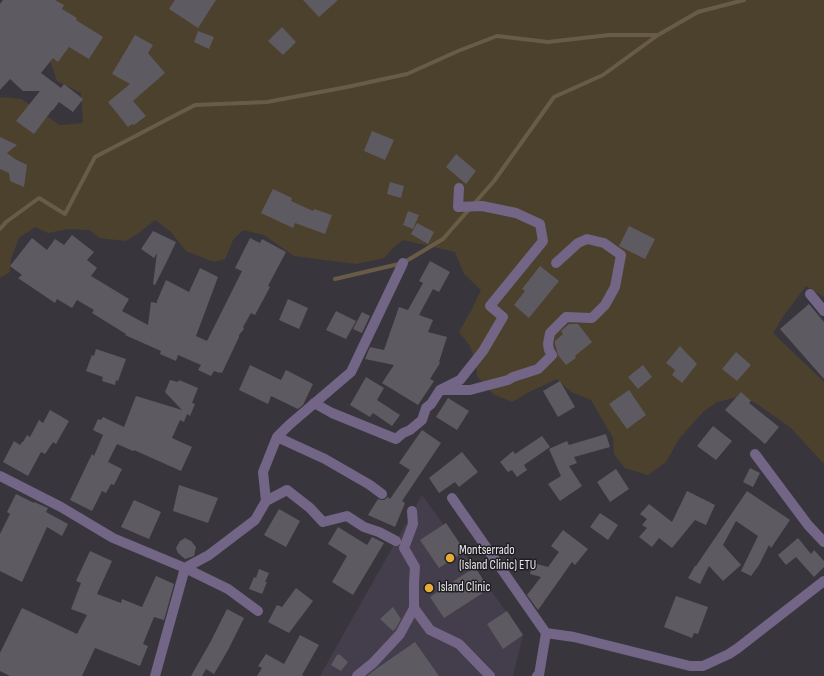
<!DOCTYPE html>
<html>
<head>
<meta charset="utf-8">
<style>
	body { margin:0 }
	canvas { display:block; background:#38353d }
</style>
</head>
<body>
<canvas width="824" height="676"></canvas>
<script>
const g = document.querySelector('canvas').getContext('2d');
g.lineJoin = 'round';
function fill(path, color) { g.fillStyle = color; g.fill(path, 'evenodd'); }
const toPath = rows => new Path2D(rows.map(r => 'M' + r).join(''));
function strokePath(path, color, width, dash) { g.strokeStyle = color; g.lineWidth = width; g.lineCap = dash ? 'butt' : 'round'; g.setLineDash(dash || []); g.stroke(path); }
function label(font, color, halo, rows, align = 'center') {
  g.font = font + ' "Sofia Sans Condensed",sans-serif'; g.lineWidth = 3; g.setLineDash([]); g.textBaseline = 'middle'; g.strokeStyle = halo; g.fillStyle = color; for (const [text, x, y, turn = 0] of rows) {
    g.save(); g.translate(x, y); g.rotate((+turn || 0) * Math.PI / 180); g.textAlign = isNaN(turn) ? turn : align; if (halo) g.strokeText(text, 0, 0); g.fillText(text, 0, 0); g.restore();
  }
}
const built = toPath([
	[422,495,523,635,513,676,320,676]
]);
const green = toPath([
	[57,0,824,0,824,297,806,286,784,315,773,333,824,382,824,464,791,428,757,404,742,396,717,402,703,412,679,439,666,462,648,475,625,468,614,454,613,438,591,400,571,392,557,379,529,392,512,402,493,394,477,376,476,363,470,346,459,332,471,311,481,290,464,274,455,252,403,240,393,248,384,258,356,264,294,256,264,235,243,230,233,240,225,259,214,262,186,251,170,231,155,220,136,235,125,241,99,238,90,230,68,229,48,233,35,227,19,238,11,259,10,272,0,278,0,98,2,97,21,99,60,125,83,123,81,93,57,81,49,58,41,8]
]);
const stream = toPath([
	[0,229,6,222,39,198,65,214,95,157,195,105,267,102,347,87,407,74,458,51,497,36,548,42,609,35,658,35,698,12,744,0],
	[335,279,403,263,443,239,494,181,554,97,603,75,658,35]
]);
const building = toPath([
	[3,0,55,0,64,5,62,9,77,18,76,20,103,37,89,59,69,47,58,62,53,58,41,73,61,88,64,84,83,99,73,112,59,102,53,110,52,110,34,134,16,121,40,91,23,91,10,79,0,90,0,4],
	[175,0,216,0,198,28,169,9],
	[303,0,338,0,319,17],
	[282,27,296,42,283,55,268,41],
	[198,31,214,37,209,49,194,42],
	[135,35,153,45,148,53,165,73,133,101,146,116,134,125,132,124,128,127,108,102,130,84,112,74],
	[372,131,394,140,385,160,364,151],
	[0,137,17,145,7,153,15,159,27,165,24,187,10,181,9,173,0,169],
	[456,154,476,171,466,184,446,167],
	[390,182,404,186,401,198,387,194],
	[273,189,292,198,291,201,313,211,314,209,332,215,325,234,295,223,293,228,261,213],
	[408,211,419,215,413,229,403,225],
	[417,223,434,232,428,244,411,234],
	[629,226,655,239,645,259,619,246],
	[153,231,176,242,169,257,155,285,153,284,157,253,154,258,141,249],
	[72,235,94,252,87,260,97,268,91,276,129,299,122,311,148,325,151,302,157,303,157,301,166,280,189,292,200,268,218,277,196,336,207,341,242,271,235,268,250,238,260,243,262,239,286,252,268,286,270,287,255,315,251,313,243,327,244,329,239,335,239,337,222,373,220,372,220,373,214,371,211,376,198,370,201,365,178,355,176,361,160,354,161,351,125,335,126,334,92,313,94,310,77,300,72,308,57,299,55,303,18,278,22,275,10,266,32,238,47,250,55,239,64,245],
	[430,261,450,272,439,292,433,289,419,315,433,320,428,332,447,337,439,362,440,363,430,379,434,381,418,405,382,383,394,365,365,359,370,347,384,350,399,307,408,310,423,283,419,281],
	[540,266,559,281,529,318,514,305,525,291,522,289],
	[288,299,308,308,299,329,279,320],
	[809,304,824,322,824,379,780,329],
	[336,311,356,321,346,339,326,330],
	[362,312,370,316,362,333,353,329],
	[569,324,578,324,592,342,575,356,576,358,566,365,558,355,555,344,555,341,563,334,561,331],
	[680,346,697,364,682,383,672,375,675,370,666,363],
	[96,349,126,359,118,381,116,380,115,385,102,381,103,377,86,371,92,355,94,356],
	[736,352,751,365,737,381,722,369],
	[250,365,281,380,286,370,313,384,303,405,298,409,271,396,268,404,239,390],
	[643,365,652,377,638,389,628,377],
	[366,377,384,388,377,400,400,415,392,426,373,413,370,417,350,405],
	[170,380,178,382,179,380,198,388,192,403,195,404,190,416,187,414,184,422,180,420,172,438,192,447,181,471,134,450,133,451,117,444,108,462,122,469,114,485,111,484,106,493,102,491,92,511,70,500,92,454,94,456,103,435,93,430,98,419,101,420,103,417,124,427,136,396,182,410,165,392],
	[560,381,575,407,558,417,543,391],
	[629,390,646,415,627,429,609,404],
	[741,392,751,401,749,403,779,427,765,444,725,410],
	[448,398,469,411,457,430,436,417],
	[50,410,69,421,56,444,53,442,45,454,41,452,28,476,3,462,14,441,20,445,22,442,23,442,27,435,30,437,39,420,43,423],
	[713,426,732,441,716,460,697,446],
	[422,430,441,443,402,501,405,503,395,527,368,515,378,499,381,500,384,500,388,497,390,499,410,470,399,463],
	[606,434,610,447,574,457,577,463,569,466,582,486,560,501,548,484,561,476,549,449,567,441,569,445],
	[542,436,550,447,524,465,527,470,517,477,512,470,508,472,500,462,513,451,515,454],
	[462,452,478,472,459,487,455,482,439,493,429,478],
	[750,468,760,473,753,487,743,482],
	[616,469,629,489,610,502,597,482],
	[179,485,218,498,208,523,173,511],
	[687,491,715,505,706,525,695,520,672,548,659,538,652,547,639,537,647,528,642,525,647,519,640,514,649,504,672,522],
	[747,491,790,520,771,548,769,545,759,565,751,576,741,571,758,536,736,521,723,545,741,565,723,581,709,566,700,584,688,578,695,566,696,566],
	[16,494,34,503,34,502,48,508,46,512,68,524,62,536,47,527,22,582,0,571,0,534,10,514,7,512],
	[134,500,161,512,149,539,121,527],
	[279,509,300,521,286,547,264,535],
	[600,513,618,525,608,540,590,527],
	[446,523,465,551,439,568,420,540],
	[338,527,367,545,372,537,384,543,353,595,332,582,347,556,328,544],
	[563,530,588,549,575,565,572,562,538,610,527,595,541,577,530,574,533,563,548,567,559,552,551,546],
	[185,538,191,541,196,547,194,556,185,559,178,553,176,548,180,541],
	[798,538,811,554,814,550,824,561,824,567,814,577,796,557,786,565,778,555],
	[90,551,112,561,97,594,121,603,122,599,142,607,156,576,174,584,164,620,154,617,143,644,148,646,140,666,95,648,82,676,10,676,0,671,0,653,22,608,77,634,87,615,71,609,81,583,76,581],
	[475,567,489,589,444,618,430,597],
	[259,569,269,573,265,582,267,582,262,594,249,589,254,577,256,578],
	[296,588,313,601,289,633,268,622,277,605,282,607],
	[676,596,708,607,698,634,694,633,692,638,664,627],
	[393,607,401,619,396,628,393,631,380,619],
	[227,609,244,618,228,650,214,674,206,669,202,676,191,676,211,641],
	[507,611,523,635,503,649,487,624],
	[300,635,319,645,302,675,304,676,257,676,262,668,258,666,266,654,284,664],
	[415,642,439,676,367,676,376,669],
	[339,654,348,662,341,671,331,665,337,655,338,655]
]);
const minor = toPath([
	[810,294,824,311],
	[442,390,470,390,508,380,513,377,538,369,552,355,549,350,548,344,550,333,566,317,592,318,605,305,615,287,621,255,604,243,587,239,578,243,556,263],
	[314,403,332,413,396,439,403,433,410,430,422,420,426,408,431,404,440,390,460,380,483,351,503,317,490,306,543,241,540,224,516,213,482,206,458,207,459,188],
	[277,437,325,459,370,485,382,494],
	[755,454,808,525,824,542],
	[0,476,61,507,113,538,185,568,209,555,255,520,266,501,263,472,277,437,289,425,351,372,403,263],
	[452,498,546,633,539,675,537,676],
	[266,501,287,490,310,508,323,522,347,516,364,527,379,532,396,541],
	[414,608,430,630,459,644,490,676],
	[546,633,574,637,690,666,703,666,729,654,738,648,824,581],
	[155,676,185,568,228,589,258,611],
	[357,676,373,663,400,634,414,608,414,583,415,567,404,548,413,524,412,511]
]);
const markers = [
	[450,558,5,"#e5ad35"],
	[429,588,5,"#e5ad35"]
];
const poiNames = [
	["Montserrado",459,551],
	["(Island Clinic) ETU",459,566],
	["Island Clinic",438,588]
];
fill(built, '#443e4c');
fill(green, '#4c412c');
strokePath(stream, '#695c46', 4);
fill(building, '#5d5a62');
strokePath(minor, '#726586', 10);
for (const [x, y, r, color] of markers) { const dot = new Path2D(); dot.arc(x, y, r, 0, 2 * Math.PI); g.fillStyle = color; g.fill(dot); strokePath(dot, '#1f1e21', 1.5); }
label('13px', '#e7e5ea', '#1f1e21', poiNames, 'left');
</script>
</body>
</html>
